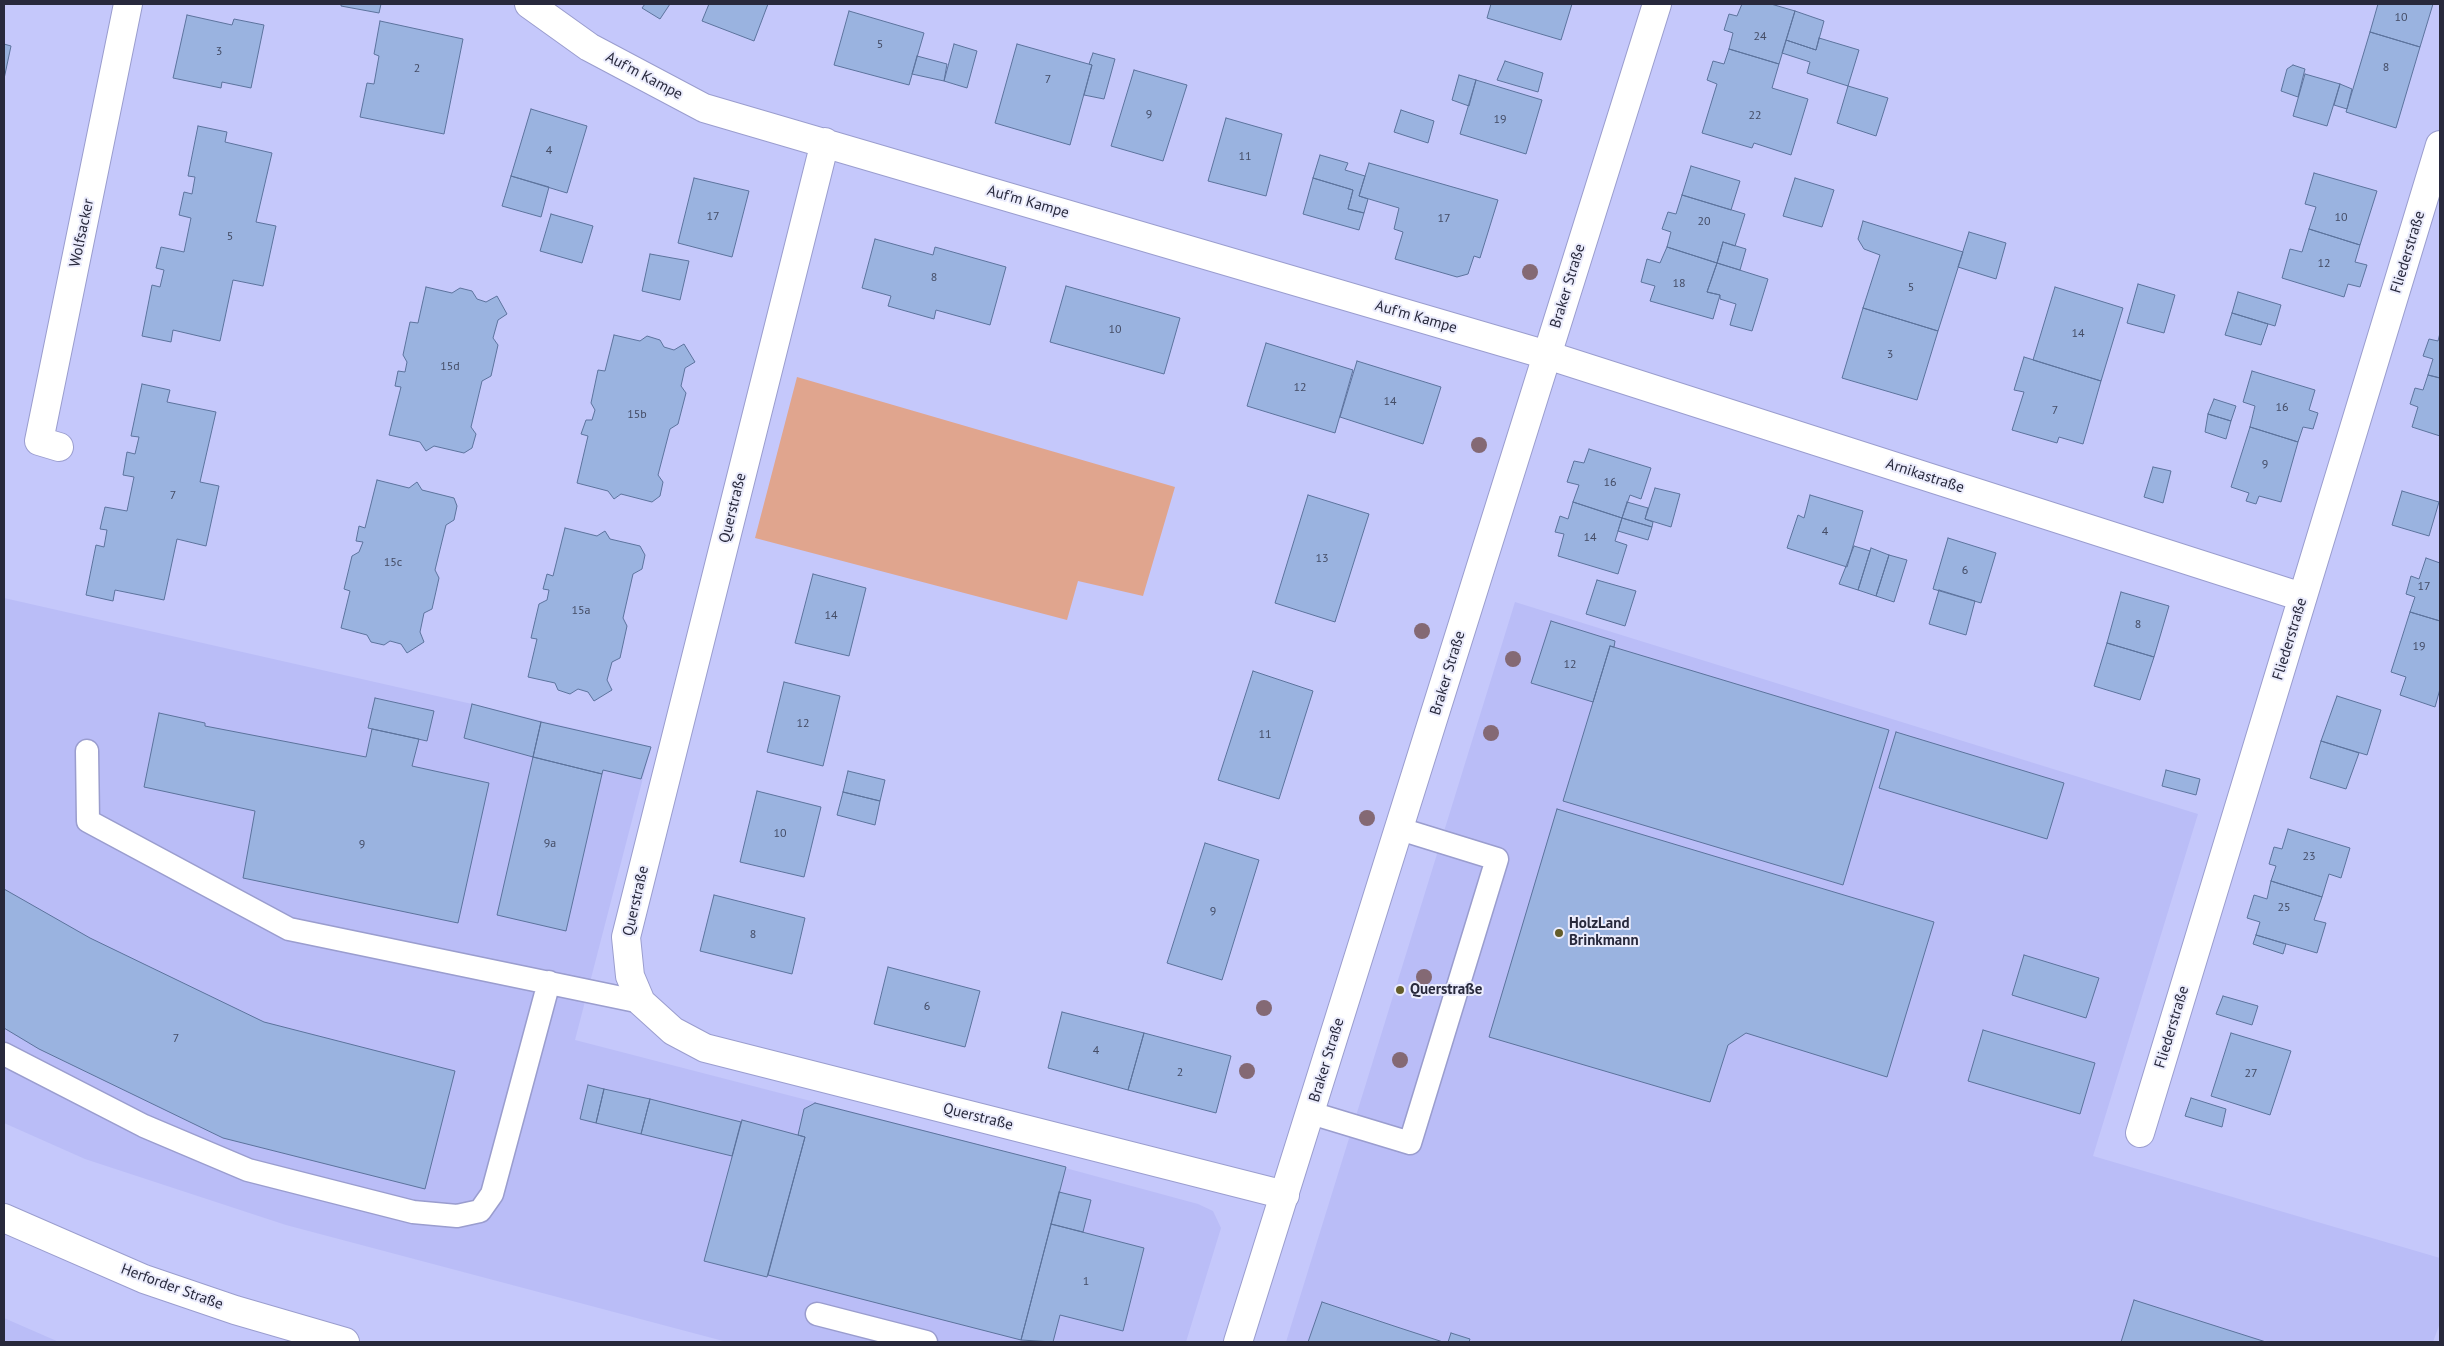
<!DOCTYPE html>
<html>
<head>
<meta charset="utf-8">
<style>
	body { margin:0 }
	#map { position:relative; width:2444px; height:1346px; overflow:hidden; background:#c5c8fb; font-family:"PT Sans",sans-serif }
	canvas { display:block }
	.frame { position:absolute; inset:0; border:5px solid #28293c; pointer-events:none }
</style>
</head>
<body>
<div id="map">
<canvas width="2444" height="1346"></canvas>
<div class="frame"></div>
</div>
<script>
const g = document.querySelector('canvas').getContext('2d');
g.lineJoin = 'round';
function fill(path, color) { g.fillStyle = color; g.fill(path, 'evenodd'); }
const toPath = rows => new Path2D(rows.map(r => 'M' + r).join(''));
function strokePath(path, color, width, dash) { g.strokeStyle = color; g.lineWidth = width; g.lineCap = dash ? 'butt' : 'round'; g.setLineDash(dash || []); g.stroke(path); }
function label(font, color, halo, rows, align = 'center') {
  g.font = font + ' "PT Sans",sans-serif'; g.lineWidth = 4; g.setLineDash([]); g.textBaseline = 'middle'; g.strokeStyle = halo; g.fillStyle = color; for (const [text, x, y, turn = 0] of rows) {
    g.save(); g.translate(x, y); g.rotate((+turn || 0) * Math.PI / 180); g.textAlign = isNaN(turn) ? turn : align; if (halo) g.strokeText(text, 0, 0); g.fillText(text, 0, 0); g.restore();
  }
}
const built = toPath([
	[4,598,472,704,651,747,575,1040,977,1144,1198,1204,1213,1211,1221,1228,1186,1342,727,1342,286,1225,85,1159,4,1123],
	[1515,602,2198,814,2093,1156,2440,1258,2440,1323,2433,1342,1286,1342],
	[4,1318,59,1342,4,1342]
]);
const green = toPath([
	[797,377,1175,487,1143,596,1078,581,1067,620,755,538]
]);
const building = toPath([
	[341,4,381,4,379,13,341,6,341,4],
	[645,4,670,4,660,19,642,8,645,4],
	[709,4,768,4,754,41,702,21,709,4],
	[1491,4,1572,4,1561,40,1487,18,1491,4],
	[1742,4,1771,4,1795,11,1779,64,1729,49,1733,33,1724,30,1729,14,1737,16,1742,4],
	[2378,4,2433,4,2420,47,2370,32,2378,4],
	[849,11,924,33,909,85,834,65,849,11],
	[1795,11,1824,21,1816,50,1786,40,1795,11],
	[187,15,232,25,234,19,264,25,251,88,222,82,221,88,173,78,187,15],
	[380,21,463,39,444,134,360,117,367,83,374,84,379,56,374,54,380,21],
	[2370,32,2420,47,2396,128,2346,112,2370,32],
	[1819,38,1859,50,1848,86,1807,73,1810,62,1782,53,1786,40,1816,50,1819,38],
	[4,44,11,46,4,79,4,44],
	[954,44,977,51,967,88,944,81,954,44],
	[1017,44,1092,65,1070,145,995,123,1017,44],
	[1729,49,1779,64,1772,88,1808,99,1791,155,1754,143,1752,148,1702,133,1717,84,1707,80,1713,61,1724,64,1729,49],
	[1093,53,1115,59,1104,99,1084,95,1092,65,1089,64,1093,53],
	[917,56,947,64,944,81,912,74,917,56],
	[1505,61,1543,73,1538,92,1497,80,1505,61],
	[2293,65,2305,69,2298,97,2281,91,2287,69,2293,65],
	[1134,70,1187,85,1163,161,1111,146,1134,70],
	[2305,74,2340,84,2327,126,2293,116,2305,74],
	[1459,75,1476,80,1469,106,1452,100,1459,75],
	[1476,80,1542,100,1526,154,1460,134,1476,80],
	[2340,84,2352,89,2347,109,2334,105,2340,84],
	[1848,86,1888,98,1876,136,1837,123,1848,86],
	[531,109,587,126,567,193,511,176,531,109],
	[1401,110,1434,121,1428,143,1394,132,1401,110],
	[1226,118,1282,134,1266,196,1208,181,1226,118],
	[198,126,227,132,225,142,272,153,256,222,276,226,263,286,233,280,220,341,173,330,171,342,142,336,152,285,160,287,164,270,156,268,161,247,184,252,191,218,179,215,184,192,192,194,195,177,188,176,198,126],
	[1320,155,1348,163,1345,170,1365,176,1359,196,1368,199,1364,213,1348,209,1353,190,1313,178,1320,155],
	[1369,163,1498,200,1480,258,1474,256,1468,274,1457,277,1395,259,1403,232,1394,229,1399,208,1359,196,1369,163],
	[1691,166,1740,181,1731,210,1682,195,1691,166],
	[2314,173,2377,191,2360,245,2309,229,2316,207,2305,204,2314,173],
	[511,176,549,187,541,217,502,206,511,176],
	[694,178,749,191,732,257,678,243,694,178],
	[1313,178,1353,190,1348,209,1364,213,1359,230,1303,214,1313,178],
	[1795,178,1834,190,1822,227,1783,216,1795,178],
	[1682,195,1745,214,1735,246,1723,242,1717,263,1667,247,1671,232,1662,229,1668,212,1676,214,1682,195],
	[551,214,593,226,582,263,540,251,551,214],
	[1863,221,1963,252,1938,331,1863,308,1880,255,1864,249,1858,239,1863,221],
	[2309,229,2360,245,2355,262,2367,265,2360,287,2348,284,2344,297,2282,278,2290,249,2302,252,2309,229],
	[1969,232,2006,243,1996,279,1958,267,1969,232],
	[875,239,933,255,935,247,1006,267,990,325,936,310,934,319,888,306,891,296,862,288,875,239],
	[1723,242,1746,249,1740,270,1717,263,1723,242],
	[1667,247,1717,263,1707,292,1720,295,1713,319,1650,301,1655,286,1641,282,1647,259,1660,263,1667,247],
	[650,254,689,261,680,300,642,291,650,254],
	[1717,263,1768,279,1752,331,1730,325,1736,304,1720,299,1720,295,1707,292,1717,263],
	[2138,284,2175,295,2164,333,2127,323,2138,284],
	[1066,286,1180,318,1164,374,1050,342,1066,286],
	[426,287,452,293,460,288,472,291,477,299,486,302,497,296,507,314,498,320,493,338,498,345,491,376,482,381,471,427,476,434,472,448,464,453,434,446,426,451,420,442,389,435,401,387,395,386,398,371,405,372,407,362,403,355,410,322,418,323,426,287],
	[2055,287,2123,308,2101,381,2033,360,2055,287],
	[2238,292,2281,305,2275,326,2232,313,2238,292],
	[1863,308,1938,331,1917,400,1842,378,1863,308],
	[2232,313,2268,324,2261,345,2225,335,2232,313],
	[2440,333,2440,378,2428,375,2433,359,2423,356,2429,339,2438,341,2440,333],
	[614,335,640,341,647,336,660,340,664,347,674,350,684,344,695,362,685,368,681,386,686,393,678,424,670,429,658,475,663,482,660,496,652,502,621,494,614,499,608,491,577,483,588,436,581,434,586,420,592,420,595,410,591,403,598,370,605,371,614,335],
	[1266,343,1353,370,1335,433,1247,406,1266,343],
	[2024,357,2101,381,2083,444,2059,437,2057,443,2012,430,2024,392,2014,390,2024,357],
	[1357,361,1441,387,1423,444,1340,417,1357,361],
	[2252,371,2315,390,2309,410,2318,413,2313,429,2303,427,2298,442,2250,427,2255,406,2243,402,2252,371],
	[2428,375,2440,378,2440,436,2412,427,2418,407,2410,404,2415,388,2423,390,2428,375],
	[142,384,170,390,167,402,216,412,200,482,219,486,206,546,177,539,164,600,115,590,113,601,86,595,96,545,104,547,107,530,100,529,105,507,127,511,134,477,123,475,127,452,135,454,139,437,131,436,142,384],
	[2214,399,2236,406,2231,421,2208,414,2214,399],
	[2208,414,2231,421,2226,439,2205,432,2208,414],
	[2250,427,2298,442,2281,502,2259,496,2256,504,2246,501,2249,493,2231,487,2250,427],
	[1589,449,1651,468,1641,499,1630,495,1622,518,1573,502,1579,485,1567,482,1574,461,1584,463,1589,449],
	[2153,467,2171,471,2163,503,2144,497,2153,467],
	[377,480,409,488,417,482,422,490,454,498,457,506,454,520,446,525,435,570,439,578,432,609,424,613,420,632,424,642,407,653,401,644,390,641,384,645,371,642,367,635,341,628,350,591,344,589,352,556,359,552,363,542,356,541,359,526,365,528,377,480],
	[1655,488,1680,494,1671,527,1645,519,1655,488],
	[2402,491,2439,502,2429,536,2392,525,2402,491],
	[1308,495,1369,514,1335,622,1275,603,1308,495],
	[1810,495,1863,511,1847,567,1787,548,1798,515,1804,518,1810,495],
	[1573,502,1622,518,1615,541,1627,545,1618,574,1558,556,1564,534,1555,532,1560,516,1568,519,1573,502],
	[1627,502,1648,508,1645,519,1653,522,1652,527,1622,518,1627,502],
	[1622,518,1652,527,1648,540,1618,531,1622,518],
	[565,528,597,536,605,531,610,539,640,546,645,555,642,569,633,574,623,618,627,626,620,658,612,662,607,680,612,690,594,701,588,692,578,689,570,694,558,690,555,683,528,677,537,639,531,638,539,604,547,600,549,590,543,589,547,574,553,576,565,528],
	[1948,538,1996,553,1981,603,1933,589,1948,538],
	[1854,546,1870,551,1858,590,1839,584,1854,546],
	[1871,548,1889,555,1876,596,1858,590,1871,548],
	[1889,555,1907,560,1894,602,1876,596,1889,555],
	[2426,558,2440,563,2440,621,2410,612,2415,597,2406,594,2411,576,2419,579,2426,558],
	[813,574,866,588,849,656,795,643,813,574],
	[1597,580,1636,591,1625,626,1586,614,1597,580],
	[1939,590,1975,601,1966,635,1929,624,1939,590],
	[2121,592,2169,606,2154,657,2107,643,2121,592],
	[2410,612,2440,621,2440,689,2435,707,2400,695,2406,677,2391,672,2410,612],
	[1551,621,1615,641,1614,647,1610,646,1593,702,1531,683,1551,621],
	[2107,643,2154,657,2140,700,2094,686,2107,643],
	[1610,646,1889,730,1843,885,1563,801,1610,646],
	[1253,671,1313,691,1279,799,1218,780,1253,671],
	[784,682,840,696,823,766,767,752,784,682],
	[2337,696,2381,710,2367,755,2321,741,2337,696],
	[375,698,434,711,427,741,368,728,375,698],
	[472,704,541,722,533,757,464,738,472,704],
	[159,713,205,723,205,726,366,757,372,729,419,739,412,766,489,783,458,923,243,878,255,811,144,787,159,713],
	[541,722,651,747,641,779,603,770,602,774,533,757,541,722],
	[1896,732,2064,783,2047,839,1879,788,1896,732],
	[2321,741,2359,753,2346,789,2310,778,2321,741],
	[533,757,602,774,566,931,497,915,533,757],
	[2166,770,2200,779,2196,795,2162,786,2166,770],
	[848,771,885,780,880,801,843,792,848,771],
	[757,791,821,807,804,877,740,862,757,791],
	[843,792,880,801,875,825,837,815,843,792],
	[1557,809,1934,922,1887,1077,1746,1033,1728,1045,1710,1102,1489,1037,1557,809],
	[2288,829,2350,848,2341,878,2329,874,2322,897,2271,881,2276,866,2269,864,2274,847,2282,849,2288,829],
	[1205,843,1259,860,1222,980,1167,963,1205,843],
	[2271,881,2322,897,2314,920,2326,923,2317,953,2256,935,2260,922,2247,918,2254,895,2267,899,2271,881],
	[4,889,90,938,264,1022,455,1071,425,1189,223,1138,39,1049,4,1028,4,889],
	[714,895,805,918,792,974,700,951,714,895],
	[2256,935,2286,944,2283,954,2253,944,2256,935],
	[2024,955,2099,978,2086,1018,2012,995,2024,955],
	[888,967,980,991,965,1047,874,1024,888,967],
	[2223,996,2258,1006,2252,1025,2216,1014,2223,996],
	[1062,1012,1144,1033,1128,1090,1048,1068,1062,1012],
	[1983,1030,2095,1063,2080,1114,1968,1081,1983,1030],
	[1144,1033,1231,1056,1216,1113,1128,1090,1144,1033],
	[2231,1033,2291,1051,2270,1115,2211,1096,2231,1033],
	[588,1085,604,1089,596,1123,580,1119,588,1085],
	[604,1089,650,1099,641,1134,596,1123,604,1089],
	[2191,1098,2226,1109,2222,1127,2185,1116,2191,1098],
	[650,1099,741,1122,732,1156,641,1134,650,1099],
	[815,1103,1066,1167,1021,1340,768,1275,805,1137,798,1135,804,1109,815,1103],
	[742,1120,805,1137,767,1277,704,1261,742,1120],
	[1059,1192,1091,1200,1083,1232,1051,1224,1059,1192],
	[1051,1224,1144,1248,1123,1331,1060,1315,1053,1342,1021,1340,1051,1224],
	[2134,1300,2266,1342,2121,1342,2134,1300],
	[1322,1302,1397,1327,1443,1342,1308,1342,1322,1302],
	[1451,1333,1470,1339,1469,1342,1448,1342,1451,1333]
]);
const lane = toPath([
	[87,751,88,821,289,929,641,1002],
	[4,1054,144,1126,248,1170,413,1212,457,1216,480,1211,492,1194,549,982],
	[1311,1113,1410,1143,1497,859,1400,829],
	[817,1314,926,1342]
]);
const street = toPath([
	[529,4,589,47,704,108,1547,355,2302,597],
	[825,142,626,937,630,976,641,1002,673,1031,705,1048,1285,1195],
	[59,447,39,441,128,4],
	[2140,1133,2440,145]
]);
const secondary = toPath([
	[1238,1342,1657,4]
]);
const primary = toPath([
	[4,1218,144,1279,235,1310,345,1342]
]);
const trees = [
	[1530,272],
	[1479,445],
	[1422,631],
	[1513,659],
	[1491,733],
	[1367,818],
	[1424,977],
	[1264,1008],
	[1400,1060],
	[1247,1071]
];
const markers = [
	[1559,933,5,"#645d2a"],
	[1400,990,5,"#645d2a"]
];
const numberNames = [
	["10",2401,18],
	["24",1760,37],
	["5",880,45],
	["3",219,52],
	["8",2386,68],
	["2",417,69],
	["7",1048,80],
	["9",1149,115],
	["22",1755,116],
	["19",1500,120],
	["4",549,151],
	["11",1245,157],
	["17",713,217],
	["10",2341,218],
	["17",1444,219],
	["20",1704,222],
	["5",230,237],
	["12",2324,264],
	["8",934,278],
	["18",1679,284],
	["5",1911,288],
	["10",1115,330],
	["14",2078,334],
	["3",1890,355],
	["15d",450,367],
	["12",1300,388],
	["14",1390,402],
	["16",2282,408],
	["7",2055,411],
	["15b",637,415],
	["9",2265,465],
	["16",1610,483],
	["7",173,496],
	["4",1825,532],
	["14",1590,538],
	["13",1322,559],
	["15c",393,563],
	["6",1965,571],
	["17",2424,587],
	["15a",581,611],
	["14",831,616],
	["8",2138,625],
	["19",2419,647],
	["12",1570,665],
	["12",803,724],
	["11",1265,735],
	["10",780,834],
	["9a",550,844],
	["9",362,845],
	["23",2309,857],
	["25",2284,908],
	["9",1213,912],
	["8",753,935],
	["6",927,1007],
	["7",176,1039],
	["4",1096,1051],
	["2",1180,1073],
	["27",2251,1074],
	["1",1086,1282]
];
const streetNames = [
	["Auf'm Kampe",644,76,28],
	["Auf'm Kampe",1028,202,16],
	["Wolfsacker",82,233,-78],
	["Fliederstraße",2408,252,-73],
	["Braker Straße",1568,286,-73],
	["Auf'm Kampe",1416,317,16],
	["Arnikastraße",1925,476,18],
	["Querstraße",733,508,-76],
	["Fliederstraße",2290,639,-73],
	["Braker Straße",1448,673,-73],
	["Querstraße",636,901,-77],
	["Fliederstraße",2172,1027,-73],
	["Braker Straße",1327,1060,-73],
	["Querstraße",978,1117,14],
	["Herforder Straße",172,1287,20]
];
const poiNames = [
	["HolzLand",1569,924],
	["Brinkmann",1569,941],
	["Querstraße",1410,990]
];
fill(built, '#babdf7');
fill(green, '#e0a58e');
fill(building, '#9ab3e0');
strokePath(building, '#5c739d', 1);
strokePath(lane, '#9a9dce', 25);
strokePath(street, '#9a9dce', 30);
strokePath(secondary, '#9a9dce', 30);
strokePath(primary, '#9a9dce', 30);
strokePath(lane, '#fff', 22);
strokePath(street, '#fff', 28);
strokePath(secondary, '#fff', 28);
strokePath(primary, '#fff', 28);
g.fillStyle = '#846974';
for (const [x, y] of trees) { g.beginPath(); g.arc(x, y, 8, 0, 2 * Math.PI); g.fill(); }
for (const [x, y, r, color] of markers) { const dot = new Path2D(); dot.arc(x, y, r, 0, 2 * Math.PI); g.fillStyle = color; g.fill(dot); strokePath(dot, '#ebecfc', 2); }
label('12px', '#444c65', null, numberNames);
label('15px', '#28293c', '#ebecfc', streetNames);
label('bold 15px', '#28293c', '#ebecfc', poiNames, 'left');
</script>
</body>
</html>
